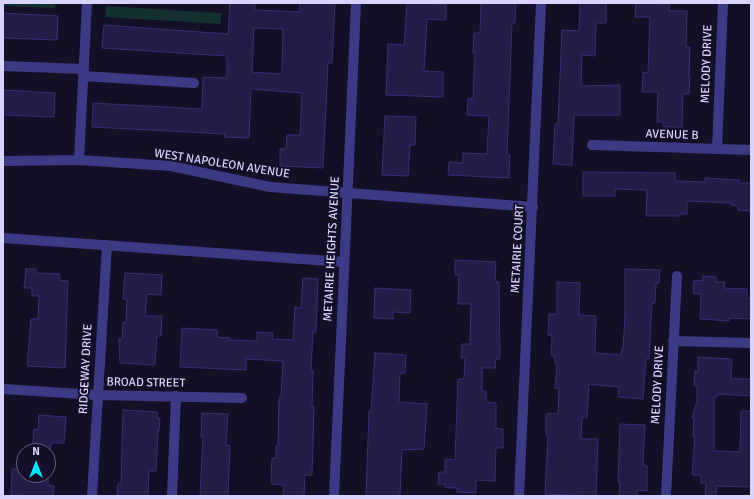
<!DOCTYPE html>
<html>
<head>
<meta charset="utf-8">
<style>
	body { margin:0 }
	#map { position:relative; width:754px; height:499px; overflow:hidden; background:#130f26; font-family:Signika,sans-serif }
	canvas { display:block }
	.frame { position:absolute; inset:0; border:4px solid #d9d4ff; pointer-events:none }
	.north { position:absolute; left:16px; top:443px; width:40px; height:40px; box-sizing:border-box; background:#130f26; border:1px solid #625e7d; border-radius:50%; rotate:0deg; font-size:11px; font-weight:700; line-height:16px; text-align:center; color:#d9d4ff }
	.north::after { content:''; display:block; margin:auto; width:14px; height:18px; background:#00e5ff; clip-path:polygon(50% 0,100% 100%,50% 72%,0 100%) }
</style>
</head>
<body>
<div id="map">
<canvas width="754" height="499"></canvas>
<div class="frame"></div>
<div class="north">N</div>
</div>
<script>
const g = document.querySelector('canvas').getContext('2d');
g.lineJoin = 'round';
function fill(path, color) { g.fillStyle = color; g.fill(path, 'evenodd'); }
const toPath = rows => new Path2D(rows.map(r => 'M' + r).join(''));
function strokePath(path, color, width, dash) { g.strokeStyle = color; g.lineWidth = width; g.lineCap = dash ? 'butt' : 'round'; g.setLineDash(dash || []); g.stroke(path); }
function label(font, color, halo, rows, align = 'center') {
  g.font = font + ' Signika,sans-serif'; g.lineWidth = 4; g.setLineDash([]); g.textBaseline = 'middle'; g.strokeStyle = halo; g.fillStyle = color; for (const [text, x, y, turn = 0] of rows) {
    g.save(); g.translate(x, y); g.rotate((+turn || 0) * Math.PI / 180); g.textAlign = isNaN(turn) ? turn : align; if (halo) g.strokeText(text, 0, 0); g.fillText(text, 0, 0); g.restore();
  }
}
const green = toPath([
	[3,3,56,3,55,8,3,6],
	[106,6,221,13,221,24,105,17]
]);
const building = toPath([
	[230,3,255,3,255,10,300,12,300,3,335,3,332,63,328,63,323,168,280,166,280,149,286,149,287,135,300,135,302,93,251,89,249,138,224,137,225,134,92,127,93,103,202,109,203,77,227,78,227,56,102,48,104,25,228,34,230,3],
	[254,28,283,29,282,74,252,72,254,28],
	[407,3,446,4,446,20,427,19,424,71,443,72,443,97,386,95,388,44,404,45,407,3],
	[481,3,516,3,515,23,512,23,508,127,507,155,510,155,509,178,448,175,449,162,463,163,463,153,487,154,489,116,467,115,468,99,473,99,475,53,473,53,474,33,480,33,481,3],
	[580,3,606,3,606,23,596,23,595,56,582,55,581,86,620,85,620,115,574,115,572,165,553,164,555,124,558,124,562,30,579,31,580,3],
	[636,3,669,4,669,11,687,11,686,47,690,47,689,77,690,77,689,94,683,94,682,127,663,127,664,122,657,122,658,92,642,92,643,72,648,73,650,17,635,17,636,3],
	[3,13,58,16,57,40,3,38,3,13],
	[3,90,55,93,54,117,3,115,3,90],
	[385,116,416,117,415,145,410,145,408,176,382,175,385,116],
	[583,172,675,173,675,181,705,182,705,178,739,180,739,183,751,183,751,211,738,210,738,206,731,205,731,203,687,201,687,214,679,214,679,216,646,216,647,190,615,189,615,196,583,196,583,172],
	[455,260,496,262,495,281,499,282,500,359,496,359,495,368,482,368,482,391,486,391,486,402,496,403,496,428,503,429,503,448,496,448,495,481,476,480,476,493,457,492,457,488,445,487,445,484,438,484,439,472,445,472,445,459,455,460,458,379,464,379,465,358,461,358,462,344,470,344,471,304,458,304,459,275,455,275,455,260],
	[26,269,36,269,36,273,60,274,59,280,68,281,65,368,27,366,31,319,38,319,39,296,32,296,32,288,24,288,26,269],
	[625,269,660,270,659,283,656,283,655,303,652,303,649,359,646,359,643,399,618,397,619,387,589,384,587,418,582,417,581,439,598,439,596,496,545,494,548,435,546,435,546,416,548,413,558,414,559,388,555,388,557,364,555,364,555,356,551,356,552,336,548,335,549,314,557,314,557,282,580,283,579,315,596,316,595,353,621,355,622,348,623,348,625,313,625,269],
	[125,273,162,275,161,295,147,294,145,316,162,316,161,336,157,336,155,365,120,363,119,339,122,339,123,322,126,322,127,299,123,299,125,273],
	[703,276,716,277,716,282,725,282,724,288,747,289,747,298,751,298,751,317,749,319,729,318,729,321,700,319,701,294,693,293,694,280,703,281,703,276],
	[303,278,318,279,316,332,313,332,311,371,313,371,312,406,314,407,312,475,305,475,304,496,283,496,284,485,271,484,272,458,276,458,276,446,278,446,279,396,281,397,283,361,246,359,246,370,180,367,182,328,217,330,217,337,230,338,230,340,257,341,257,332,273,333,272,339,293,340,295,307,301,308,303,278],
	[375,288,411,290,410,313,393,312,393,319,374,318,375,288],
	[375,353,406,355,405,373,400,373,399,402,427,404,424,449,402,450,400,496,366,496,369,411,371,411,375,353],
	[698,357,732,359,731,379,751,379,751,396,717,394,717,397,714,397,714,451,740,452,741,411,751,411,751,487,717,486,716,496,705,496,706,483,701,483,701,475,693,475,692,473,695,437,693,437,694,418,692,418,697,401,697,386,694,386,695,371,698,372,698,357],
	[123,410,157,412,157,418,160,418,159,431,158,430,156,471,149,471,148,496,117,496,118,484,121,484,123,410],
	[202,413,228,414,226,445,230,446,228,496,200,496,203,437,201,437,202,413],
	[39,415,66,417,64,443,51,443,50,451,32,451,34,429,38,430,39,415],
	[620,424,645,425,643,465,647,466,647,491,637,490,637,496,619,496,620,482,618,482,620,424],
	[12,469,24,469,24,475,48,475,48,485,54,486,53,496,11,495,12,469]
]);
const minor = toPath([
	[3,66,84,69],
	[83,76,194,83],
	[592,145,751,150],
	[717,149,723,3],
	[79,160,87,3],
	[3,161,79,160,171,166,270,187,533,207],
	[3,238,344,262],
	[673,341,751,343],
	[3,389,97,395,242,398],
	[92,496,107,245],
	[172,496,176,396],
	[334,496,356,3],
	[519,496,541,3],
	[666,496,677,276]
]);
const streetNames = [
	["MELODY DRIVE",707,64,-88],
	["AVENUE B",672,135,2],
	["WEST NAPOLEON AVENUE",222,164,9],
	["METAIRIE HEIGHTS AVENUE",332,249,-87],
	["METAIRIE COURT",518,249,-87],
	["RIDGEWAY DRIVE",86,369,-87],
	["BROAD STREET",146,383,1],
	["MELODY DRIVE",658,385,-87]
];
fill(green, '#12302f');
fill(building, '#241b47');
strokePath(building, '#3b2d73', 1);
strokePath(minor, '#3d3a85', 10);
label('12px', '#d9d4ff', '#130f26', streetNames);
</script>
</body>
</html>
